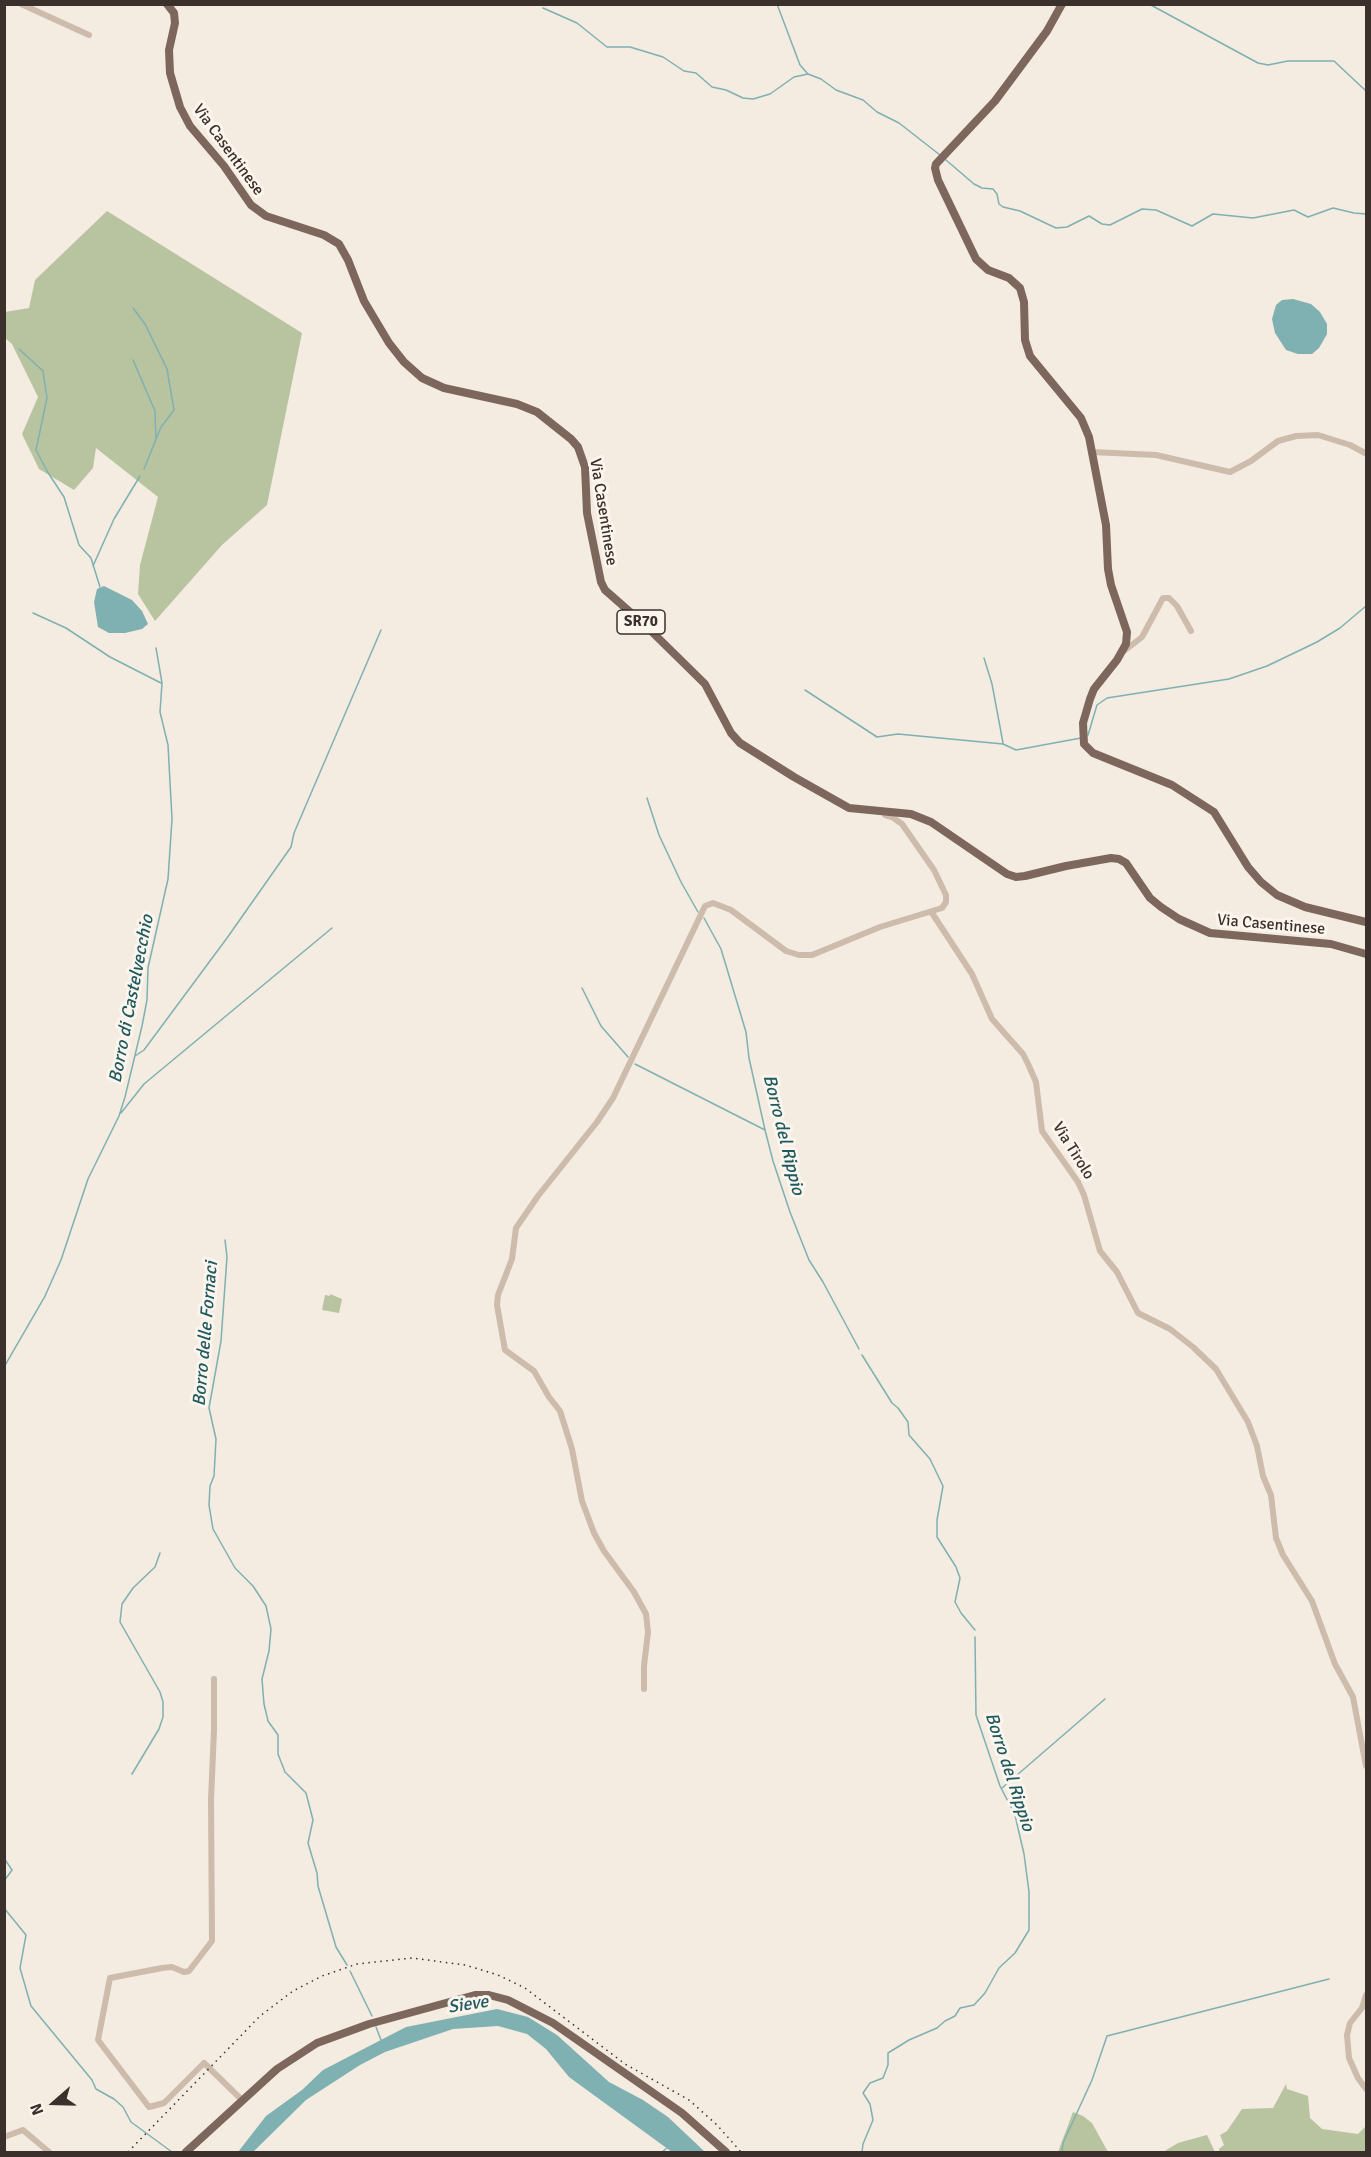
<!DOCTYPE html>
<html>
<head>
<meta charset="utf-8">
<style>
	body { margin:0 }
	#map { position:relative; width:1371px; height:2157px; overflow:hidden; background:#f4ebe1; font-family:Signika,sans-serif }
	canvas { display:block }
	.frame { position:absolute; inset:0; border:6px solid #3b302b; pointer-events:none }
	.north { position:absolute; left:24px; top:2073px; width:60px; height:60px; -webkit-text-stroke:4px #fbf5ee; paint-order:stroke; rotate:250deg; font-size:16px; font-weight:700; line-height:24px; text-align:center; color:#3b302b }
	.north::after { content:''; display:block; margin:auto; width:21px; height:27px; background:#3b302b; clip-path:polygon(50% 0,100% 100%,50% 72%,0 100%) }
</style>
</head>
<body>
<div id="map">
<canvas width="1371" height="2157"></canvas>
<div class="frame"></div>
<div class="north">N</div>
</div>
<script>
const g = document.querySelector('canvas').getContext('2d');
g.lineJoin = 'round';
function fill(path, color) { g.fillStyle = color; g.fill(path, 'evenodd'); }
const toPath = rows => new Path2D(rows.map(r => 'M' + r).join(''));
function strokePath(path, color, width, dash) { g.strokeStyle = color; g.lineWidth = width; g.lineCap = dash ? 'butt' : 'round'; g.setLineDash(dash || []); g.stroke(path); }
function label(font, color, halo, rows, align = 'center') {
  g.font = font + ' Signika,sans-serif'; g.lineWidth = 6; g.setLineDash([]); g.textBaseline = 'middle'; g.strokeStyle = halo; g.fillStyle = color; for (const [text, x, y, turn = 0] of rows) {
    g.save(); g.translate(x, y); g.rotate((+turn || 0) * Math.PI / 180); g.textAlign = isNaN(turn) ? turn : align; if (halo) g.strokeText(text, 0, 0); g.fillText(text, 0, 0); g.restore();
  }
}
const green = toPath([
	[107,211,302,333,267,505,222,545,155,621,138,594,140,565,158,497,96,448,93,468,74,490,39,469,22,434,38,397,12,344,5,338,5,312,29,308,35,280],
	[330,1294,342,1299,339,1313,322,1310,325,1295,330,1296],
	[1286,2084,1287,2089,1308,2096,1310,2118,1322,2129,1358,2134,1366,2126,1366,2152,1219,2152,1219,2149,1224,2145,1220,2135,1227,2131,1242,2109,1273,2108],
	[1073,2112,1083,2116,1092,2123,1108,2152,1058,2152],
	[1207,2135,1215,2152,1163,2152,1178,2143]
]);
const water = toPath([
	[1293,299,1311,304,1320,312,1327,324,1327,334,1319,348,1312,354,1298,354,1286,350,1275,333,1272,319,1276,305,1282,300],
	[104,586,132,600,142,611,148,624,142,629,125,633,109,633,98,627,94,602,97,589],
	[497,2009,528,2017,557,2035,609,2082,643,2100,668,2117,705,2152,672,2152,569,2077,546,2049,527,2034,498,2026,453,2029,385,2052,360,2065,306,2100,253,2152,238,2152,266,2116,302,2090,323,2070,406,2027]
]);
const stream = toPath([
	[777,4,800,65,807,73],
	[1149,4,1258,63,1268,65,1288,61,1334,61,1366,91],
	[543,8,577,23,607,47,630,47,663,57,684,71,696,73,712,87,726,90,743,98,753,99,770,94,794,77,808,74,821,79,836,90,863,100,877,112,899,123,940,155],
	[946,160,974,184,982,188,993,189,997,194,999,204,1003,207,1020,211,1056,228,1067,227,1089,216,1102,224,1110,225,1142,209,1156,210,1192,226,1213,214,1253,218,1294,210,1308,217,1333,208,1354,213,1366,214],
	[133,308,145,324,167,369,174,410,161,427,144,469],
	[19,349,43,371,47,398,36,450,47,471,64,497,79,545,91,558,100,587],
	[133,360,155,411,156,440],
	[93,566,114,519,140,476],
	[33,613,66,628,110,657,161,683],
	[984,658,992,684,1003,743],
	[805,690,877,737,898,734,1003,744,1016,750,1081,738],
	[1088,735,1097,705,1107,698,1229,679,1267,666,1317,642,1340,628,1366,606],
	[647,798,659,835,681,882,698,912],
	[704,918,721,949,746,1032,749,1058,765,1130,773,1161,790,1212,809,1260,823,1282,859,1349],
	[582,988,601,1026,628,1057],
	[135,1056,144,1050,227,938,291,847,294,833,381,630],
	[635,1064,765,1130],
	[121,1113,144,1084,332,928],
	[225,1240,227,1257,221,1341,209,1408,216,1439,214,1476,210,1486,209,1505,213,1529,235,1568,253,1586,266,1606,271,1629,269,1651,262,1679,264,1704,268,1721,278,1735,278,1754,285,1772,306,1793,313,1820,308,1843,317,1873,318,1886,336,1947,347,1965],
	[862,1355,892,1403,898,1408,908,1422,909,1435,930,1459,943,1486,937,1520,937,1537,956,1567,960,1578,955,1602,961,1613,975,1630],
	[4,1367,45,1296,61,1260,88,1179,119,1116,125,1097,142,1026,147,1000,148,968,168,879,172,819,168,745,160,712,162,683,156,648],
	[4,1570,4,1575],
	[132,1774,159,1729,163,1717,163,1702,160,1692,120,1622,122,1604,133,1588,155,1567,160,1553],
	[1002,1788,1105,1699],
	[4,1858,12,1870,4,1881],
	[4,1908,26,1935,20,1968,31,2006,92,2080,96,2089,114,2099,123,2107,131,2122,172,2152],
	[350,1971,372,2016],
	[376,2027,381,2040],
	[662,2152,667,2148],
	[862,2152,863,2144,873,2120,870,2104,863,2093,870,2083,883,2078,888,2065,888,2053,909,2040,937,2028,945,2021,955,2016,960,2008,974,2005,985,1993,999,1968,1015,1953,1029,1930,1029,1892,1024,1854,1015,1815,1000,1786,976,1715,975,1637],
	[1062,2152,1063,2143,1092,2080,1107,2036,1329,1979]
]);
const minor = toPath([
	[21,4,89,35],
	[1092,452,1156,455,1230,472,1251,461,1278,441,1296,436,1318,435,1350,445,1365,453,1366,452],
	[1124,651,1142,637,1163,598,1169,598,1177,606,1191,631],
	[932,913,972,974,992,1019,1023,1054,1029,1066,1036,1082,1042,1131,1078,1182,1084,1195,1100,1251,1117,1272,1138,1313,1170,1329,1193,1347,1216,1369,1248,1422,1257,1446,1263,1476,1271,1495,1276,1538,1283,1555,1312,1601,1335,1664,1353,1697,1366,1766],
	[214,1679,214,1730,211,1800,212,1941,189,1971,184,1972,172,1967,162,1968,110,1978,98,2040,149,2107,164,2103,204,2063,241,2099],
	[644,1689,644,1666,648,1632,646,1614,634,1592,604,1551,594,1533,582,1501,572,1449,560,1411,549,1397,534,1371,505,1350,497,1305,498,1295,512,1259,516,1228,538,1196,597,1122,613,1098,705,906,713,903,731,910,786,951,799,955,812,955,880,927,942,908,946,902,946,895,934,870,902,824,892,817,885,815,884,811],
	[1366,1995,1362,2008,1350,2023,1347,2035,1349,2058,1358,2078,1366,2089],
	[4,2137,23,2130,49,2152]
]);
const major = toPath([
	[167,4,174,13,175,23,169,50,170,73,180,107,190,126,224,166,251,205,266,216,324,235,339,244,348,260,364,301,389,343,404,362,422,378,444,388,517,404,537,412,571,439,578,447,585,467,587,513,601,582,605,590,646,626,705,684,731,733,740,743,794,777,849,808,911,814,931,822,1007,874,1016,877,1025,876,1066,866,1111,858,1119,859,1126,863,1150,898,1161,907,1179,919,1210,933,1331,944,1366,954],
	[1062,4,1047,31,995,101,936,164,935,168,938,180,976,259,988,270,1009,278,1020,288,1024,302,1025,340,1030,356,1081,418,1089,437,1106,525,1108,569,1111,585,1127,632,1126,644,1117,660,1094,689,1090,699,1083,723,1084,744,1093,753,1172,785,1214,812,1248,867,1261,882,1277,895,1305,907,1366,922],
	[186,2152,277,2069,317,2043,369,2024,475,1995,489,1995,508,2000,553,2023,682,2113,726,2152]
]);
const rail = toPath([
	[128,2152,260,2016,293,1991,322,1976,357,1964,412,1958,465,1965,498,1975,525,1988,625,2064,689,2100,717,2125,741,2152]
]);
const shields = [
	[641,622,48]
];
const shieldNames = [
	["SR70",641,622]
];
const streetNames = [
	["Via Casentinese",228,150,54],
	["Via Casentinese",603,512,81],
	["Via Casentinese",1271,925,5],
	["Via Tirolo",1073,1151,58]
];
const waterNames = [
	["Borro di Castelvecchio",132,999,-79],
	["Borro del Rippio",783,1135,76],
	["Borro delle Fornaci",206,1334,-85],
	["Borro del Rippio",1009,1772,72],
	["Sieve",468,2005,-9]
];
fill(green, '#b8c4a0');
fill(water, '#7fb0b2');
strokePath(stream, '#7fb0b2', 1.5);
strokePath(minor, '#cdbbac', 6);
strokePath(major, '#7d675c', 8);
strokePath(rail, '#3b302b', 1.5, [1.5, 4.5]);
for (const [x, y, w] of shields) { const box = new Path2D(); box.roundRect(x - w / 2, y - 12, w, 24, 4.5); g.fillStyle = '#fbf5ee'; g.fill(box); strokePath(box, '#3b302b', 1.5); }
label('bold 15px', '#3b302b', null, shieldNames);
label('16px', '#3b302b', '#fbf5ee', streetNames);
label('italic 18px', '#1f5a5e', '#fbf5ee', waterNames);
</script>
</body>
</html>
